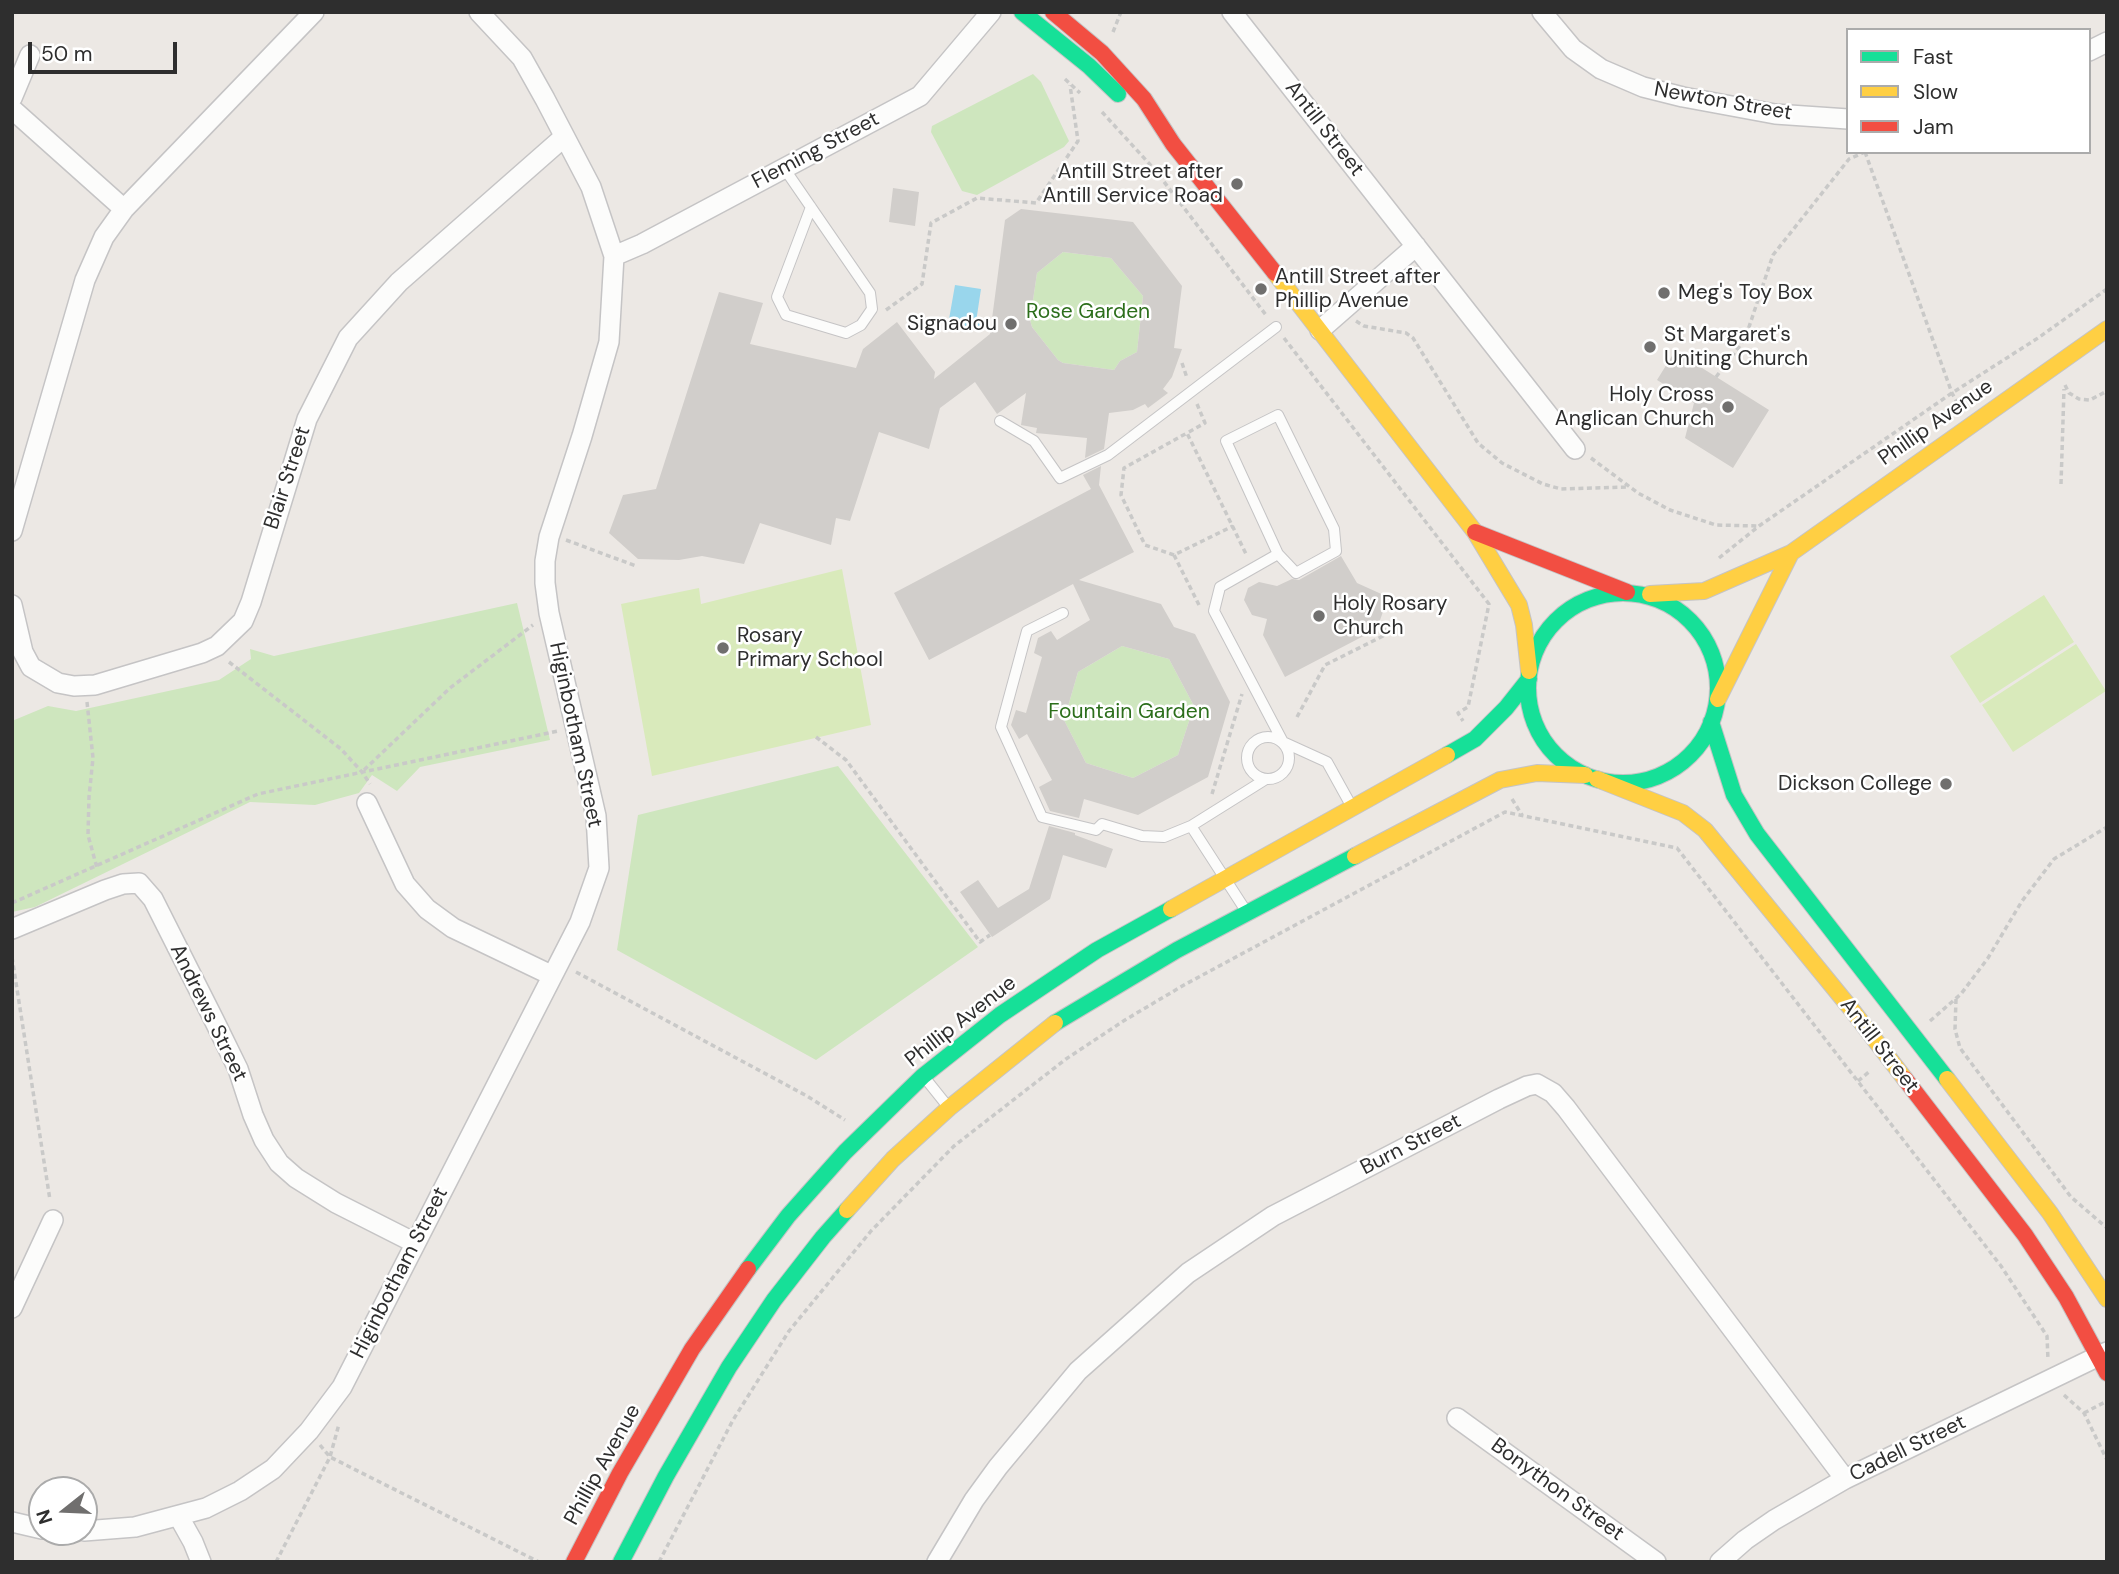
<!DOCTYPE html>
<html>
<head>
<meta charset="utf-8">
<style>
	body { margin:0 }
	#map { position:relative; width:2119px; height:1574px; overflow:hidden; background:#ece8e4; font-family:"DM Sans",sans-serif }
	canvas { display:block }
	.frame { position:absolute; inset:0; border:14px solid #2e2e2e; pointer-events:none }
	.legend { position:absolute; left:1846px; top:28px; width:245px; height:126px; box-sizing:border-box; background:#fff; border:2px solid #ababab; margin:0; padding:9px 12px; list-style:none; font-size:21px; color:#2e2e2e }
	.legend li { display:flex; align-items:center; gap:14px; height:35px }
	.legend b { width:35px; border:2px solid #ababab }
	.north { position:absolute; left:28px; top:1476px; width:70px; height:70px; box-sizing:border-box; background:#fff; border:2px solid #ababab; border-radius:50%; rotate:252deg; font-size:19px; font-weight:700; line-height:28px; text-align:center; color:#2e2e2e }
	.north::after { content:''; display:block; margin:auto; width:24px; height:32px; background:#706f6e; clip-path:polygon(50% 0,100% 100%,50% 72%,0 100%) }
	.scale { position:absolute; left:28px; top:42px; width:149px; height:32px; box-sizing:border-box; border:4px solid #2e2e2e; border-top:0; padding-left:9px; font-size:21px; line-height:24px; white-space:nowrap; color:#2e2e2e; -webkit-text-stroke:5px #fff; paint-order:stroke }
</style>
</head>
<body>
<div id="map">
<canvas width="2119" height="1574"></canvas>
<div class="frame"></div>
<ul class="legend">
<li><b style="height:9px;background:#16e098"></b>Fast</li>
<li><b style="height:9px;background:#ffcf43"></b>Slow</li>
<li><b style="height:9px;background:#f24e42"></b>Jam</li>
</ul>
<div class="north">N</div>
<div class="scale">50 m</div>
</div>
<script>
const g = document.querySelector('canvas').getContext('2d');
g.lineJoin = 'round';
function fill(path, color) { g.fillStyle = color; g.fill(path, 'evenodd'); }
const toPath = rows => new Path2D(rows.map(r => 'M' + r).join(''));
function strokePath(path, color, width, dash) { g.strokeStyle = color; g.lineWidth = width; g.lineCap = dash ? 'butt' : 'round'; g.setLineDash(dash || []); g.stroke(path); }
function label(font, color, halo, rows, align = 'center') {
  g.font = font + ' "DM Sans",sans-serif'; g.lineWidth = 5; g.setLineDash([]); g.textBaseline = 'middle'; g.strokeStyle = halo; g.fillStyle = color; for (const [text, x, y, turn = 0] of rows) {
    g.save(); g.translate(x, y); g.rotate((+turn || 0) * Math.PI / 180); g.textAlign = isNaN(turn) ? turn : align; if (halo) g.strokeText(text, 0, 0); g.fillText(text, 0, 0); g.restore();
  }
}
const green = toPath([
	[1033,74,1041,82,1069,141,1064,147,977,195,962,191,931,132,932,126],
	[1063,252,1111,258,1143,296,1137,352,1120,361,1114,370,1063,363,1058,360,1032,327,1030,320,1037,273],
	[517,603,550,740,420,767,397,791,372,775,359,793,315,805,250,802,35,907,12,912,12,721,48,706,76,711,219,680,251,659,250,649,274,656],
	[1122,646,1169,659,1194,706,1178,755,1133,778,1086,763,1064,720,1078,672],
	[838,766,978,947,816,1060,617,950,638,815]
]);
const pitch = toPath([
	[842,569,871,725,652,776,621,604,699,588,701,604],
	[2044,595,2074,642,1980,703,1950,656],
	[2076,644,2106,691,2013,752,1982,705]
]);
const water = toPath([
	[955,285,981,289,976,322,980,324,980,329,948,325]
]);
const building = toPath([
	[893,188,919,192,915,226,889,222],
	[1021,209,1133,222,1182,286,1174,348,1182,349,1172,377,1163,389,1168,393,1148,408,1145,404,1133,410,1109,413,1104,449,1085,458,1087,438,1036,433,1037,428,1021,425,1026,393,997,414,975,382,940,408,929,449,879,432,850,521,836,518,831,545,760,523,744,564,702,556,679,560,638,559,609,533,623,495,656,489,719,292,763,303,750,344,856,368,863,349,897,322,935,372,934,379,990,334,1005,220],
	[1063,252,1111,258,1143,296,1137,352,1120,361,1114,370,1063,363,1058,360,1032,327,1030,320,1037,273],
	[1675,351,1769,410,1733,468,1685,438,1694,403,1657,380],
	[1101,466,1099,485,1134,552,1079,580,1161,604,1174,627,1195,634,1230,702,1208,777,1138,815,1084,799,1079,818,1050,811,1039,787,1052,780,1027,734,1019,739,1011,725,1016,710,1026,713,1042,657,1034,653,1038,638,1051,631,1057,640,1090,620,1073,584,929,660,894,593,1091,489,1083,475],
	[1122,646,1169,659,1194,706,1178,755,1133,778,1086,763,1064,720,1078,672],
	[1341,556,1357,583,1388,597,1377,629,1285,677,1263,635,1267,619,1252,615,1244,600,1248,588,1259,582,1277,586,1292,579,1299,580],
	[1049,826,1075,833,1075,835,1113,849,1106,868,1063,855,1050,899,992,937,960,892,978,880,998,908,1029,889]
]);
const path = toPath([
	[1113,32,1121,12],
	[1065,79,1080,93],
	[1102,112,1155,170,1266,315],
	[1865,152,1952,393,1959,406],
	[886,310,922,284,931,223,977,198,1036,203,1078,141,1070,85],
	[1356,321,1364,326,1406,333,1413,338,1478,443,1502,463,1543,484,1561,489,1629,487],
	[1284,338,1489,604,1468,707,1458,713,1463,721],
	[1182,363,1187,378],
	[1716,377,1745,339,1773,255,1849,159,1865,152],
	[2065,385,2069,393,2079,399,2090,400,2107,391],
	[1197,404,1205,423,1187,433,1247,556],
	[1591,458,1638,493,1670,510,1716,525,1757,526],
	[2061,484,2064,389],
	[566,540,636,566],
	[1174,555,1145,545,1121,495,1124,468,1187,433],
	[1719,558,1759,526,1952,393,2038,338,2107,289],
	[1199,605,1174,555,1233,526],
	[229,662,341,749,362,772,370,784],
	[87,702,93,758,89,797,88,835,97,868],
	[1297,717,1325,665,1383,636,1384,629,1379,623],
	[816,737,846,760,980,942,990,935],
	[364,770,450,688,533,625],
	[1212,794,1242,694],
	[1512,799,1522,815],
	[12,903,258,794,558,731],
	[12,957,50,1200],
	[576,972,807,1096,845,1120],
	[1956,999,1955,1029,1960,1048,2071,1197,2107,1228],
	[1930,1021,1961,994,1988,958,2022,901,2054,859,2107,827],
	[1858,1081,1870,1071],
	[2064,1395,2084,1413,2107,1460],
	[2084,1413,2107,1401],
	[320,1445,330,1457,539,1562],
	[276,1562,330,1457,339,1424],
	[659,1562,733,1420,789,1331,871,1231,954,1146,1066,1059,1125,1020,1184,985,1505,812,1677,848,2001,1266,2047,1336,2048,1360]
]);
const lane = toPath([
	[784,168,870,293,872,309,861,325,846,333,786,315,777,297,811,207],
	[1000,421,1034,441,1060,478,1108,455,1276,327],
	[1278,554,1226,441,1278,415,1334,529,1336,551,1296,573,1278,554,1220,587,1214,611,1283,742,1327,762,1353,809],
	[1063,613,1027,631,1001,727,1042,817,1096,830,1102,824,1142,836,1164,837,1191,826],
	'1247 758a21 21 0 1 1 42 0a21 21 0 1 1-42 0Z',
	[1246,911,1191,826,1266,779],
	[925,1078,949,1108]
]);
const street = toPath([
	[1232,12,1575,449],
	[1542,12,1573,49,1601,69,1643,87,1683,97,1775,114,1848,119],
	[2089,51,2107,42],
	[12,98,30,55],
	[12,109,124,209],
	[614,256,642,244,920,96,991,12],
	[1320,330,1416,246],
	[12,531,85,280,104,237,124,209,314,12],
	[12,605,23,652,31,667,58,683,74,686,95,685,202,653,217,646,243,621,251,602,307,419,348,338,399,282,564,137],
	[367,803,405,884,427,909,453,928,551,975],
	[12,929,105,890,123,884,139,883,153,899,214,1020,238,1069,253,1115,264,1140,279,1163,296,1178,336,1203,415,1243],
	[12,1308,53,1220],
	[1457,1418,1656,1562],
	[179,1517,193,1542,201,1562],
	[12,1522,42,1529],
	[84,1531,135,1527,206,1508,240,1491,273,1469,309,1431,342,1387,580,922,599,868,596,816,549,613,545,583,545,561,549,537,582,436,609,342,614,256,591,187,545,99,522,58,479,12],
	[937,1562,974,1500,998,1467,1078,1371,1188,1273,1273,1216,1499,1099,1527,1086,1537,1084,1553,1093,1566,1108,1845,1479],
	[1720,1562,1745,1540,1774,1520,1845,1479,2107,1352]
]);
const fast = toPath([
	[1022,12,1089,66,1118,94],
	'1528 688a95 95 0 1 1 190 0a95 95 0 1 1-190 0Z',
	[1711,722,1734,795,1757,834,1947,1079],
	[1447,755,1475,739,1506,708,1529,679],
	[1055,1023,1177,950,1355,856],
	[748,1269,788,1216,845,1152,923,1076,1000,1015,1097,950,1171,909],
	[621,1562,666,1476,729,1367,774,1300,823,1237,847,1210]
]);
const slow = toPath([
	[1275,273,1475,532,1519,605,1524,625,1529,671],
	[1650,594,1704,591,1791,553,2107,329],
	[1718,699,1791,553],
	[1597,779,1683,813,1705,830,1852,1010,1905,1079],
	[1355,856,1500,780,1537,773,1585,775],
	[1171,909,1447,755],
	[1947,1079,2050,1213,2107,1299],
	[847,1210,893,1159,949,1108,1055,1023]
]);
const jam = toPath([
	[1053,12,1102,53,1144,99,1173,144,1275,273],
	[1475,532,1627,592],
	[1905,1079,2025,1235,2066,1297,2107,1373],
	[574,1562,620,1473,692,1349,748,1269]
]);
const markers = [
	[1237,184,7,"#706f6e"],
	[1261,289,7,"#706f6e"],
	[1664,293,7,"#706f6e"],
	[1011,324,7,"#706f6e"],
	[1650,347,7,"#706f6e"],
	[1728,407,7,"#706f6e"],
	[1319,616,7,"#706f6e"],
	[723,648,7,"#706f6e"],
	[1946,784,7,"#706f6e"]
];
const streetNames = [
	["Newton Street",1723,102,10],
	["Antill Street",1324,129,52],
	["Fleming Street",816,151,-28],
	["Phillip Avenue",1936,423,-35],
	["Blair Street",288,478,-72],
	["Higinbotham Street",575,735,78],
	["Andrews Street",208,1013,64],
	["Phillip Avenue",961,1022,-38],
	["Antill Street",1879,1046,52],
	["Burn Street",1411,1145,-27],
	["Higinbotham Street",400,1273,-63],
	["Cadell Street",1908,1449,-26],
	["Phillip Avenue",603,1465,-61],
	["Bonython Street",1557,1490,36]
];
const poiNames = [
	["Antill Street after",1223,172,"right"],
	["Antill Service Road",1223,196,"right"],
	["Antill Street after",1275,277],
	["Phillip Avenue",1275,301],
	["Meg's Toy Box",1678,293],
	["Signadou",997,324,"right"],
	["St Margaret's",1664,335],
	["Uniting Church",1664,359],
	["Holy Cross",1714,395,"right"],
	["Anglican Church",1714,419,"right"],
	["Holy Rosary",1333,604],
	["Church",1333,628],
	["Rosary",737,636],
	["Primary School",737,660],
	["Dickson College",1932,784,"right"]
];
const parkNames = [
	["Rose Garden",1088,312],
	["Fountain Garden",1129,712]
];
fill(green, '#cee6be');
fill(pitch, '#d9eabb');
fill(water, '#99d6ec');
fill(building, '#d1cecb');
strokePath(lane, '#c5c4c5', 12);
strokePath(street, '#c5c4c5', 22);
strokePath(fast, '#c5c4c5', 18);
strokePath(slow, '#c5c4c5', 18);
strokePath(jam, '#c5c4c5', 18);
strokePath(path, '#c9c9c8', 3.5, [5, 3.5]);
strokePath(lane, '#fcfcfb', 10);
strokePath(street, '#fcfcfb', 19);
strokePath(fast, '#16e098', 16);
strokePath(slow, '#ffcf43', 16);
strokePath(jam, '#f24e42', 16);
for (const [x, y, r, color] of markers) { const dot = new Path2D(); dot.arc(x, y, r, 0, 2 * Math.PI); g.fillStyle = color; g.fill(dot); strokePath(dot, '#fff', 2.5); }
label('21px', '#2e2e2e', '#fff', streetNames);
label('21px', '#2e2e2e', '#fff', poiNames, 'left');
label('21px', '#2c6e1b', '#fff', parkNames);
</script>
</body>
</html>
